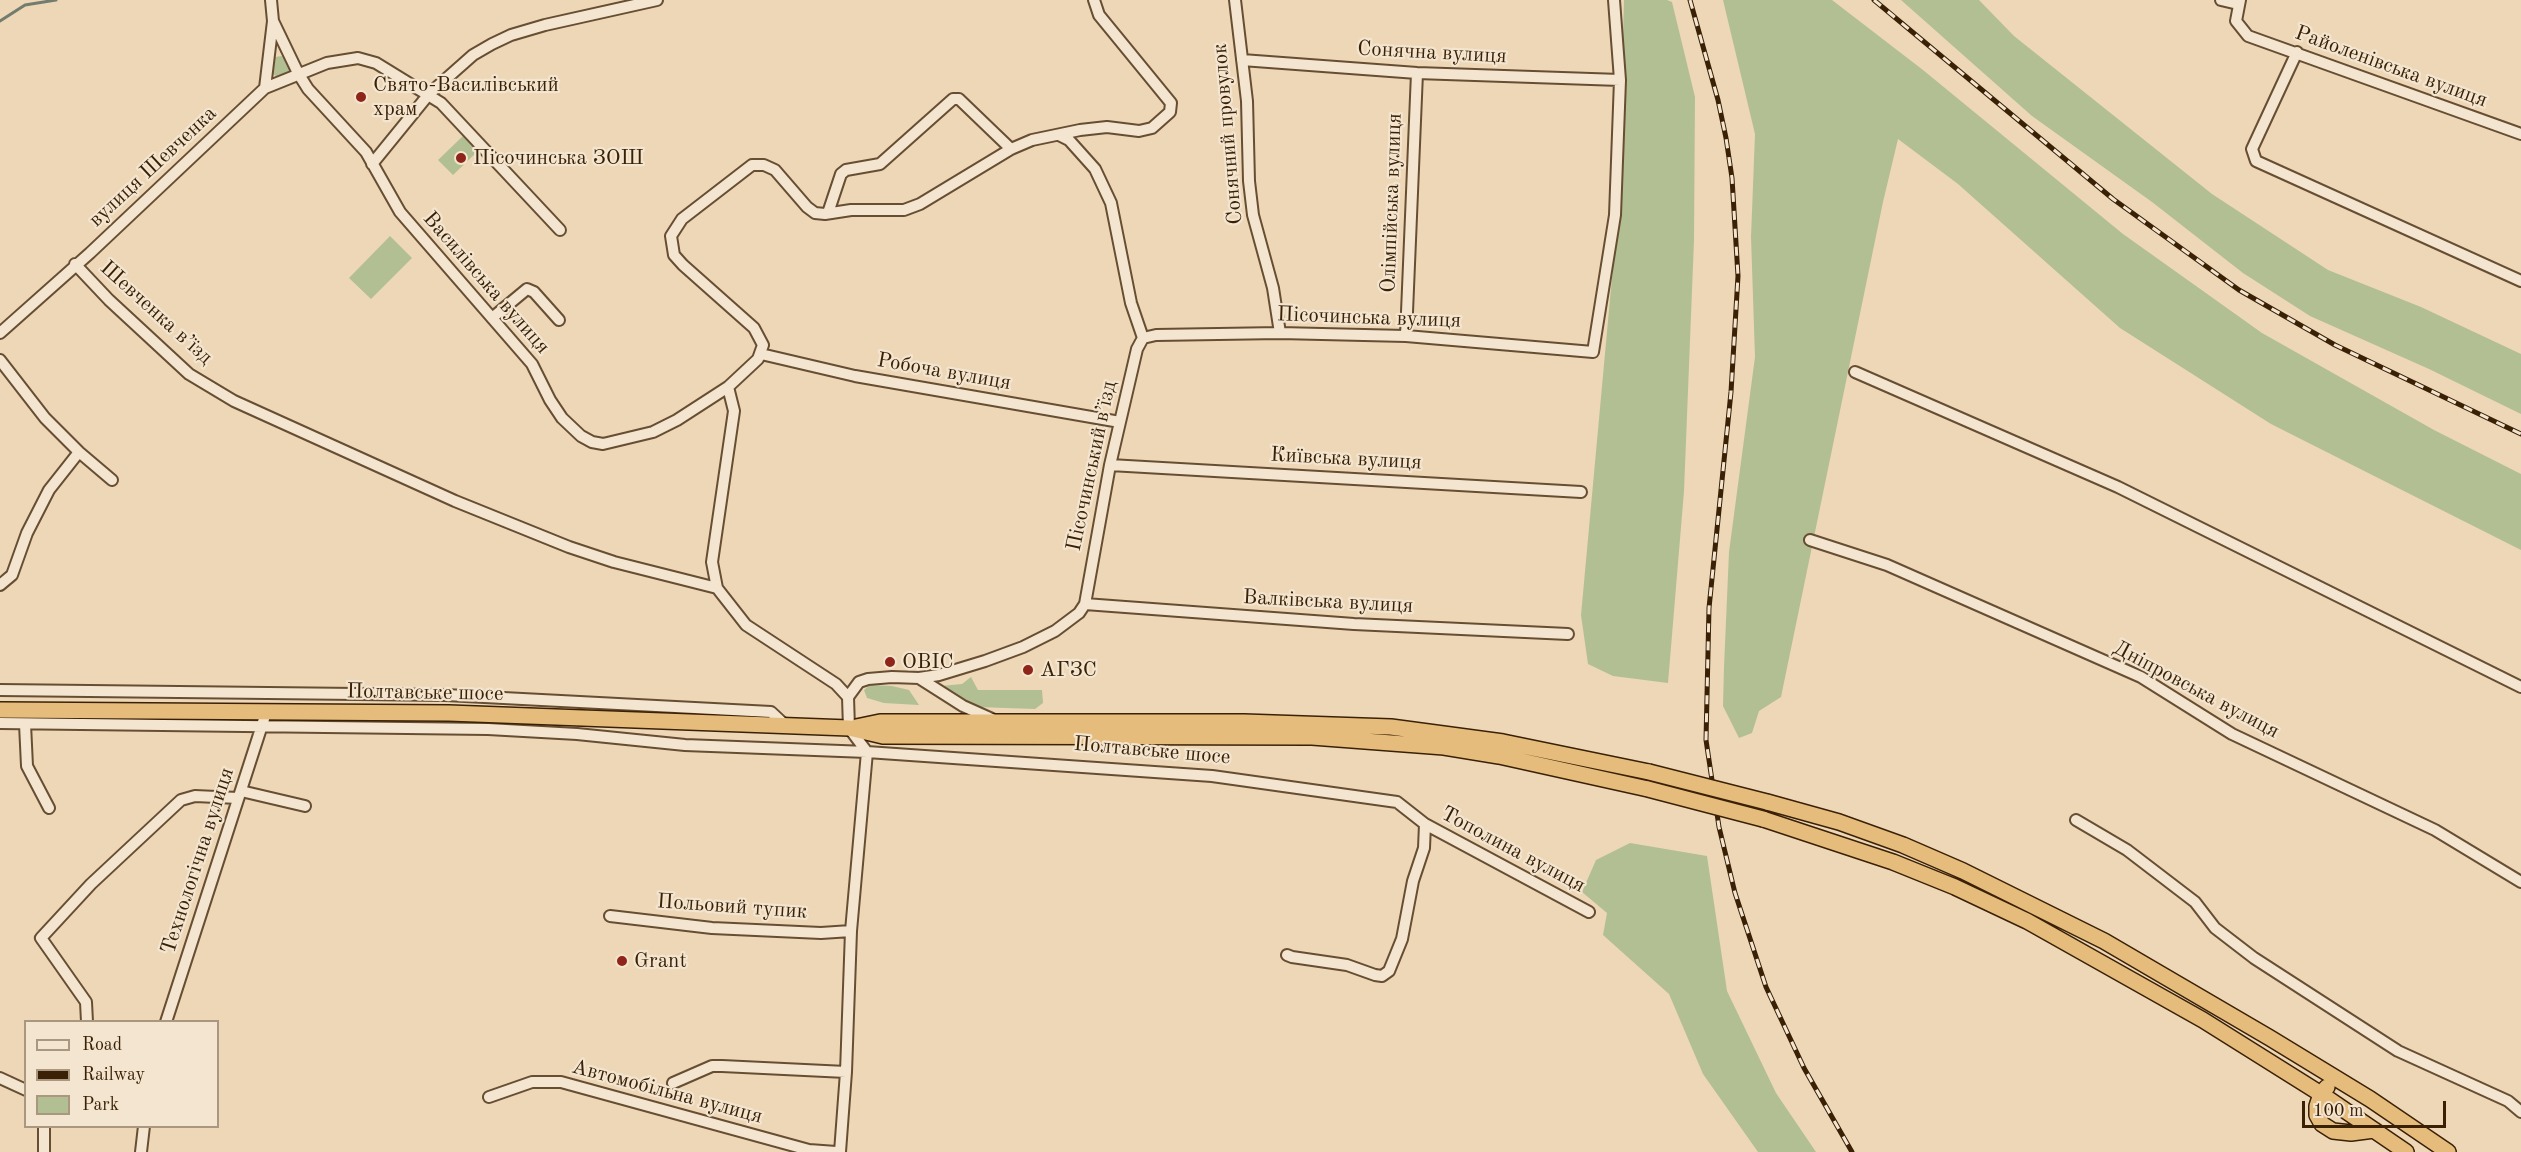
<!DOCTYPE html>
<html>
<head>
<meta charset="utf-8">
<style>
	body { margin:0 }
	#map { position:relative; width:2521px; height:1152px; overflow:hidden; background:#edd7b7; font-family:"Old Standard TT",serif }
	canvas { display:block }
	.legend { position:absolute; left:24px; top:1020px; width:195px; height:108px; box-sizing:border-box; background:#f3e5d0; border:2px solid #a9977f; margin:0; padding:8px 10px; list-style:none; font-size:18px; color:#3a2106 }
	.legend li { display:flex; align-items:center; gap:12px; height:30px }
	.legend b { width:30px; border:2px solid #a9977f }
	.scale { position:absolute; left:2302px; top:1101px; width:144px; height:27px; box-sizing:border-box; border:3px solid #3a2106; border-top:0; padding-left:8px; font-size:18px; line-height:21px; white-space:nowrap; color:#3a2106; -webkit-text-stroke:4px #f3e5d0; paint-order:stroke }
</style>
</head>
<body>
<div id="map">
<canvas width="2521" height="1152"></canvas>
<ul class="legend">
<li><b style="height:8px;background:#f3e5d0"></b>Road</li>
<li><b style="height:8px;background:#3a2106"></b>Railway</li>
<li><b style="height:16px;background:#b2bf93"></b>Park</li>
</ul>
<div class="scale">100 m</div>
</div>
<script>
const g = document.querySelector('canvas').getContext('2d');
g.lineJoin = 'round';
function fill(path, color) { g.fillStyle = color; g.fill(path, 'evenodd'); }
const toPath = rows => new Path2D(rows.map(r => 'M' + r).join(''));
function strokePath(path, color, width, dash) { g.strokeStyle = color; g.lineWidth = width; g.lineCap = dash ? 'butt' : 'round'; g.setLineDash(dash || []); g.stroke(path); }
function label(font, color, halo, rows, align = 'center') {
  g.font = font + ' "Old Standard TT",serif'; g.lineWidth = 4.5; g.setLineDash([]); g.textBaseline = 'middle'; g.strokeStyle = halo; g.fillStyle = color; for (const [text, x, y, turn = 0] of rows) {
    g.save(); g.translate(x, y); g.rotate((+turn || 0) * Math.PI / 180); g.textAlign = isNaN(turn) ? turn : align; if (halo) g.strokeText(text, 0, 0); g.fillText(text, 0, 0); g.restore();
  }
}
const green = toPath([
	[1624,0,1667,0,1672,2,1695,97,1694,240,1684,491,1668,683,1613,676,1588,664,1581,615,1618,212],
	[1723,0,1832,0,1923,70,2123,234,2262,333,2434,430,2521,474,2521,550,2271,424,2120,328,1958,184,1898,139,1883,202,1781,697,1759,711,1752,733,1739,738,1723,706,1724,667,1729,552,1755,357,1751,237,1755,134],
	[1901,0,1979,0,2014,36,2212,194,2328,270,2421,307,2521,354,2521,414,2429,369,2310,316,2243,273,2152,202,2032,116],
	[282,56,287,60,291,73,278,78,272,73,275,57],
	[464,135,479,150,453,175,438,160],
	[390,236,412,258,371,299,349,278],
	[971,677,978,690,1042,690,1043,703,1035,709,977,707,941,686,962,684],
	[870,685,892,686,909,690,919,705,884,703,867,698,864,690],
	[1630,843,1707,856,1727,991,1776,1093,1816,1152,1758,1152,1703,1074,1669,994,1603,935,1607,913,1582,892,1596,860]
]);
const stream = toPath([
	[0,21,25,5,56,0]
]);
const minor = toPath([
	[1235,0,1247,101,1249,181,1253,215,1273,288,1280,333],
	[2221,0,2238,4],
	[2240,0,2236,21,2248,36,2521,134],
	[273,21,298,73,308,89,366,152,400,212,532,364,550,400,562,418,581,436,592,442,603,444,653,432,677,420,728,387],
	[2297,52,2252,149,2256,161,2521,281],
	[1242,60,1417,73,1620,80],
	[265,88,327,63,358,58,376,63,441,103,560,230],
	[1059,135,1069,140,1095,169,1111,203,1131,303,1143,338],
	[372,164,429,94,473,55,492,44,511,35,545,25,657,0],
	[828,213,841,174,846,170,880,164,953,99,959,99,1011,149],
	[75,264,109,300,189,374,234,401,455,501,569,547,614,562,717,588],
	[492,318,527,289,534,292,559,320],
	[0,333,90,253,265,88,273,21,271,0],
	[1406,336,1417,73],
	[1143,338,1156,335,1280,333,1406,336,1593,352,1615,215,1620,80,1614,0],
	[761,354,855,376,1120,422],
	[0,360,45,418,79,452,112,480],
	[1855,372,2118,487,2521,687],
	[1110,465,1581,492],
	[1810,540,1887,565,2141,677,2232,734,2435,830,2521,882],
	[0,585,12,575,27,533,49,490,79,452],
	[1085,604,1354,624,1568,634],
	[919,678,963,706,992,719],
	[0,690,446,695,771,712,786,726],
	[848,697,859,682,868,679,892,677,919,678,939,675,985,661,1023,647,1055,631,1079,613,1085,604,1110,465,1137,349,1143,338],
	[0,723,488,729,577,734,685,745,867,752,1212,776,1397,802,1425,824,1589,912],
	[25,724,27,766,49,808],
	[867,752,849,728,848,697,836,684,746,625,717,588,712,562,734,411,728,387,758,359,763,345,754,328,683,265,674,255,671,236,682,219,752,165,764,165,775,170,807,207,815,213,825,214,851,210,904,210,920,204,1011,149,1032,140,1080,130,1107,127,1139,131,1152,128,1170,112,1171,103,1099,15,1094,0],
	[241,791,305,806],
	[2076,820,2127,850,2195,902,2215,928,2254,958,2398,1051,2508,1101,2521,1112],
	[610,916,712,928,821,933,851,931],
	[1287,955,1292,957,1347,965,1375,975,1382,976,1389,971,1402,939,1413,881,1424,848,1425,824],
	[87,1022,86,1002,41,938,91,884,181,800,195,796,238,798],
	[166,1022,264,719],
	[0,1078,26,1090],
	[673,1083,712,1066,722,1066,846,1072],
	[489,1097,532,1082,561,1082,809,1150,836,1152],
	[44,1126,44,1152],
	[141,1152,144,1126],
	[840,1152,846,1072,851,931,867,752]
]);
const highway = toPath([
	[0,710,449,713,849,728,883,736,1312,737,1444,747,1499,756,1648,789],
	[856,727,880,722,1244,722,1391,727,1503,742,1649,772],
	[1767,802,1839,822,1903,845,1963,871,2104,941,2270,1038,2370,1099,2448,1152],
	[1763,819,1893,862,1955,887,2027,921,2203,1020,2321,1094,2406,1152],
	[2327,1087,2321,1094,2317,1106,2317,1115,2322,1124,2333,1131,2351,1133,2374,1130]
]);
const rail = toPath([
	[1690,0,1718,100,1726,138,1732,178,1738,276,1731,392,1709,608,1706,740,1719,827,1735,893,1766,987,1804,1068,1852,1152],
	[1874,0,2113,199,2239,290,2335,345,2521,434]
]);
const highwayBridge = toPath([
	[1649,772,1767,802],
	[1648,789,1763,819]
]);
const markers = [
	[361,97,6,"#8f2418"],
	[461,158,6,"#8f2418"],
	[890,662,6,"#8f2418"],
	[1028,670,6,"#8f2418"],
	[622,961,6,"#8f2418"]
];
const streetNames = [
	["Сонячна вулиця",1432,53,3],
	["Райоленівська вулиця",2391,67,20],
	["Сонячний провулок",1228,134,-95],
	["вулиця Шевченка",153,167,-43],
	["Олімпійська вулиця",1392,203,-88],
	["Василівська вулиця",486,283,49],
	["Шевченка в’їзд",156,313,42],
	["Пісочинська вулиця",1369,318,2],
	["Робоча вулиця",944,372,10],
	["Київська вулиця",1346,459,3],
	["Пісочинський в’їзд",1092,466,-78],
	["Валківська вулиця",1328,602,3],
	["Дніпровська вулиця",2196,690,28],
	["Полтавське шосе",425,693,1],
	["Полтавське шосе",1152,751,5],
	["Тополина вулиця",1513,850,28],
	["Технологічна вулиця",198,861,-72],
	["Польовий тупик",732,907,4],
	["Автомобільна вулиця",667,1092,15]
];
const poiNames = [
	["Свято-Василівський",373,85],
	["храм",373,109],
	["Пісочинська ЗОШ",473,158],
	["ОВІС",902,662],
	["АГЗС",1040,670],
	["Grant",634,961]
];
fill(green, '#b2bf93');
strokePath(stream, '#737c6d', 3);
strokePath(minor, '#674e32', 14);
strokePath(highway, '#3a2106', 18);
strokePath(minor, '#f3e5d0', 10);
strokePath(highway, '#e6bc7c', 15);
strokePath(rail, '#3a2106', 5);
strokePath(rail, '#f3e5d0', 3, [9]);
strokePath(highwayBridge, '#3a2106', 18, []);
strokePath(highwayBridge, '#e6bc7c', 15);
for (const [x, y, r, color] of markers) { const dot = new Path2D(); dot.arc(x, y, r, 0, 2 * Math.PI); g.fillStyle = color; g.fill(dot); strokePath(dot, '#f3e5d0', 2); }
label('21px', '#3a2106', '#f3e5d0', streetNames);
label('21px', '#3a2106', '#f3e5d0', poiNames, 'left');
</script>
</body>
</html>
